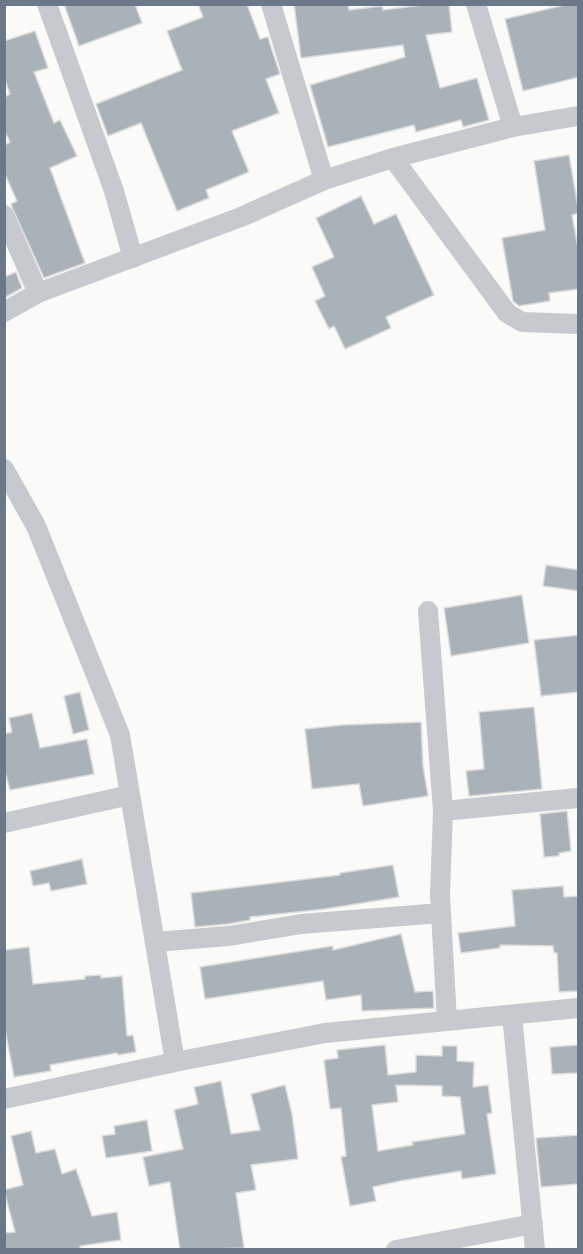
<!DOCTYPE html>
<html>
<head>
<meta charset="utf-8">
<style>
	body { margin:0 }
	#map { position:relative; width:583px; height:1254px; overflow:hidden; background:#fafaf8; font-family:Jost,sans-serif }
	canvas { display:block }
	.frame { position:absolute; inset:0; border:6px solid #6a7888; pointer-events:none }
</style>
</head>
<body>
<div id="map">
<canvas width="583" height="1254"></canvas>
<div class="frame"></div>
</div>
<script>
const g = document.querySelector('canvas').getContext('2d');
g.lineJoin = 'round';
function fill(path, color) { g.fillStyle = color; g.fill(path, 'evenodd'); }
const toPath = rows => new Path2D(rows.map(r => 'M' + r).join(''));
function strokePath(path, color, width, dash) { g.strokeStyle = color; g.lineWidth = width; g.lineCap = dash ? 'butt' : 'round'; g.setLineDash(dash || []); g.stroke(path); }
const building = toPath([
	[64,4,135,4,142,23,79,46,64,4],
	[198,4,247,4,260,39,268,37,270,44,280,74,266,79,279,113,232,131,249,172,206,190,209,198,177,211,141,123,108,136,96,104,182,70,167,31,203,17,198,4],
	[294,4,348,4,349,10,382,6,383,10,430,4,449,4,452,32,426,35,440,88,477,78,489,120,463,127,461,120,416,132,414,125,328,147,310,85,405,57,403,45,301,58,294,4],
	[569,4,579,4,579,77,523,91,505,19,569,4],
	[35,31,48,68,34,72,54,123,60,120,77,156,50,168,85,263,44,278,12,207,11,204,17,201,4,172,4,145,10,142,4,130,4,97,10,94,4,77,4,41,35,31],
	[569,155,579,213,572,215,579,253,579,289,549,293,550,301,519,306,513,301,502,238,545,230,534,161,569,155],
	[361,196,374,224,396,214,434,295,386,317,391,328,345,349,334,326,329,329,315,301,325,296,312,267,334,257,316,218,361,196],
	[16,272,22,288,4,298,4,277,16,272],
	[546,565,579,570,579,591,543,586,546,565],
	[522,595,529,643,451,656,444,608,522,595],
	[579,635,579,692,541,696,534,640,579,635],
	[80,692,89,730,73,734,64,696,80,692],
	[534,707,542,789,469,796,466,771,484,769,479,712,534,707],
	[32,713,40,748,87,739,94,774,10,790,4,768,4,734,12,732,9,718,32,713],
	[421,722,423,766,428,796,363,806,359,784,312,789,305,729,342,725,421,722],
	[567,811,571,851,559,853,559,856,544,857,540,814,567,811],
	[82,859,87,884,51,891,49,883,33,886,30,871,82,859],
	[393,865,399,897,325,909,250,917,250,920,228,924,195,927,191,893,340,875,340,873,393,865],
	[563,886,564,897,579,896,579,991,559,992,557,953,554,953,553,946,500,945,500,948,461,953,458,933,515,926,512,890,563,886],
	[401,934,415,992,433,991,434,1008,362,1011,361,995,326,1000,323,981,205,999,200,967,333,946,333,950,401,934],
	[29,947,33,984,85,979,85,976,101,975,101,978,122,976,127,1036,133,1035,136,1052,118,1055,117,1053,50,1065,51,1071,14,1077,4,1024,4,950,29,947],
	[385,1045,388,1075,416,1072,416,1055,442,1056,442,1046,457,1046,457,1061,474,1062,473,1087,488,1085,492,1113,487,1114,496,1174,462,1179,461,1171,400,1181,373,1187,376,1201,350,1206,341,1157,346,1156,341,1108,330,1109,324,1060,338,1058,337,1050,385,1045],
	[396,1085,442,1086,442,1096,460,1097,465,1134,412,1142,413,1145,378,1151,372,1105,398,1102,396,1085],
	[579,1045,579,1073,552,1074,550,1047,579,1045],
	[221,1081,231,1134,260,1130,251,1094,285,1085,292,1114,298,1159,251,1165,256,1190,236,1193,244,1248,180,1250,170,1182,149,1186,143,1157,183,1149,174,1110,198,1104,194,1087,221,1081],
	[147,1120,152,1151,106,1158,102,1136,115,1134,114,1126,147,1120],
	[31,1131,36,1153,55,1149,62,1174,76,1169,92,1216,117,1212,121,1240,80,1246,80,1250,4,1250,4,1233,15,1232,4,1190,23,1185,11,1136,31,1131],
	[579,1135,579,1184,541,1187,536,1138,579,1135]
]);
const minor = toPath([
	[47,4,114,191,133,258],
	[271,4,324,180],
	[476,4,513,127],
	[393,158,507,313,522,322,578,324],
	[4,215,38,293],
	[4,312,38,293,241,217,324,180,393,158,513,127,578,116],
	[4,469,36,526,120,735,175,1062],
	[428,611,443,811,440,895,447,1021],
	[443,811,578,798],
	[4,823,130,795],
	[155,942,229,936,301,924,441,913],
	[512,1015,535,1250],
	[4,1099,175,1062,325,1033,578,1008],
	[396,1250,533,1224]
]);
fill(building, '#aab2b9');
strokePath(building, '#dcdcda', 1.5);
strokePath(minor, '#c6c9cd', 20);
</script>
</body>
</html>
